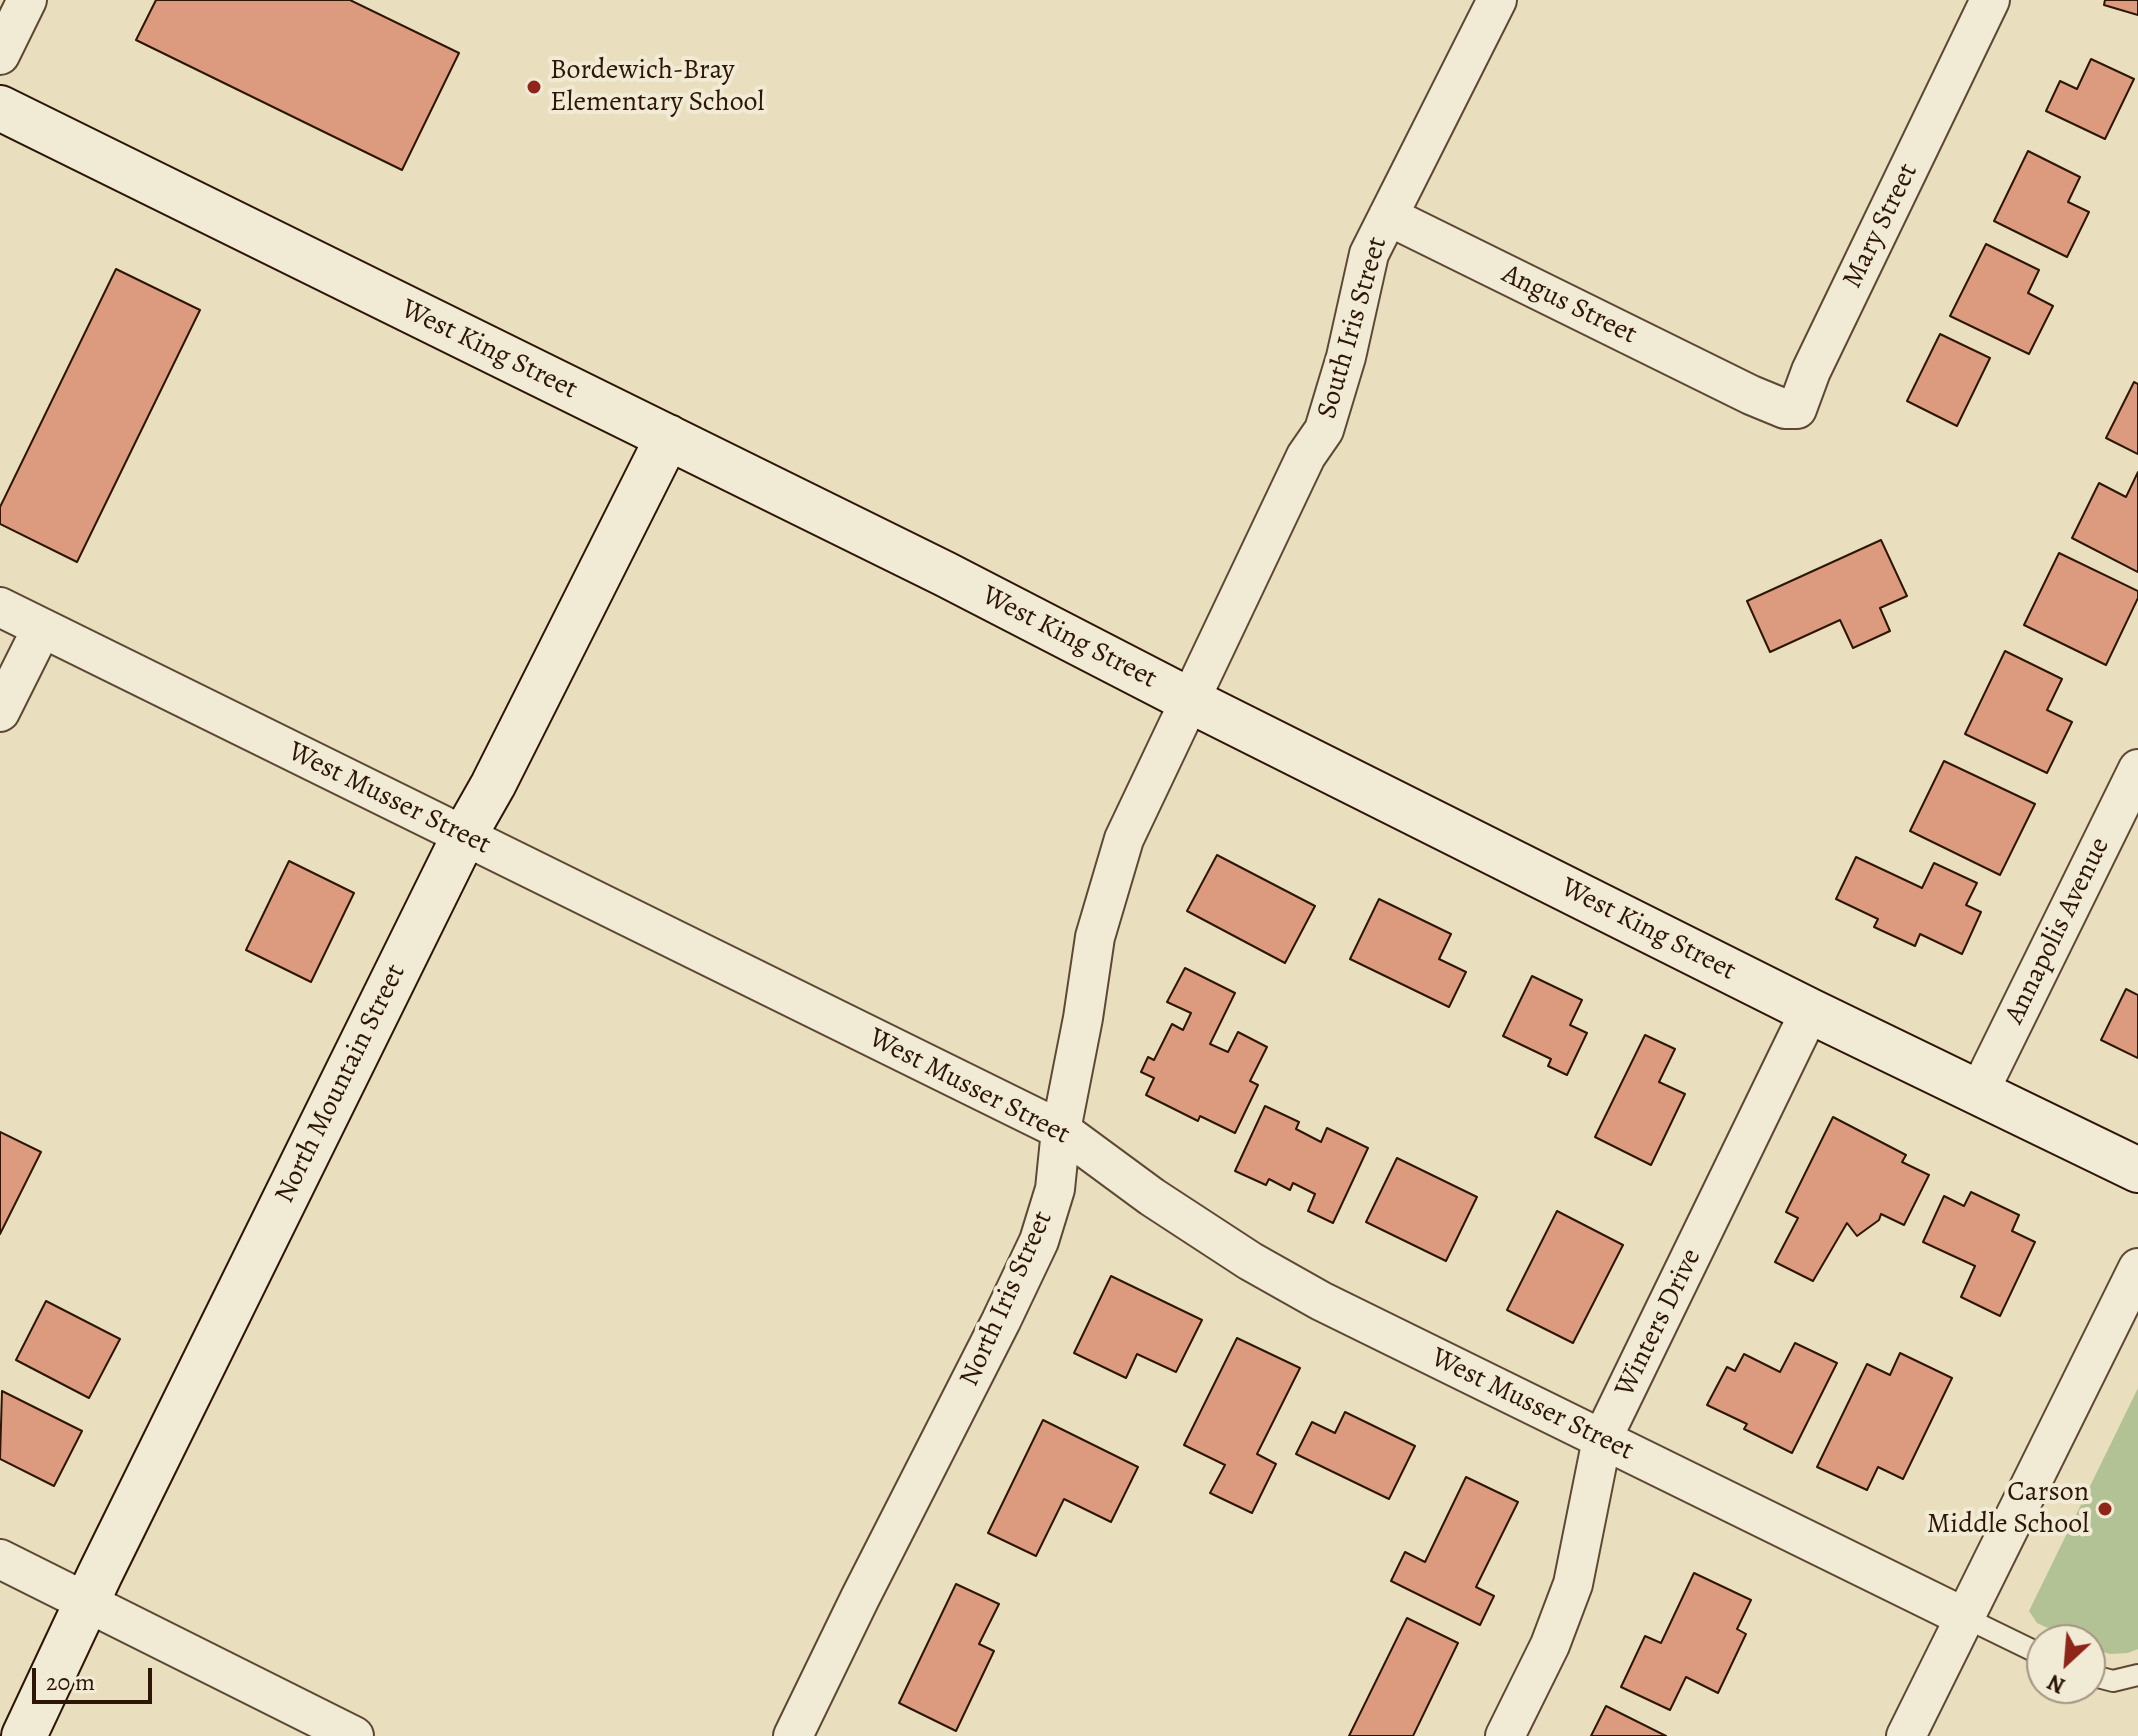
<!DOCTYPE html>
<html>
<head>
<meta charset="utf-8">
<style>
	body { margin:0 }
	#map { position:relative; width:2138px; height:1736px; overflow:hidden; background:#e9debe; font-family:Alegreya,serif }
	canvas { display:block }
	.north { position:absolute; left:2026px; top:1624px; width:80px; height:80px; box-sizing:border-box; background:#f1ead5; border:2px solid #a39582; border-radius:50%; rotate:206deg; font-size:22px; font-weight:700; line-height:32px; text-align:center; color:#2d1605 }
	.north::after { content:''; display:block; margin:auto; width:28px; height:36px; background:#8f2418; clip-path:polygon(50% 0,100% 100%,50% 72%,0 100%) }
	.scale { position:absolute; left:32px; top:1668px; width:120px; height:36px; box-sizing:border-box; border:4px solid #2d1605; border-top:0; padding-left:10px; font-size:24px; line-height:28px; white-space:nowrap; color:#2d1605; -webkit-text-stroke:6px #f1ead5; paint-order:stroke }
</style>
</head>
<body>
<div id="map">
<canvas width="2138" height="1736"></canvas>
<div class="north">N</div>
<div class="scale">20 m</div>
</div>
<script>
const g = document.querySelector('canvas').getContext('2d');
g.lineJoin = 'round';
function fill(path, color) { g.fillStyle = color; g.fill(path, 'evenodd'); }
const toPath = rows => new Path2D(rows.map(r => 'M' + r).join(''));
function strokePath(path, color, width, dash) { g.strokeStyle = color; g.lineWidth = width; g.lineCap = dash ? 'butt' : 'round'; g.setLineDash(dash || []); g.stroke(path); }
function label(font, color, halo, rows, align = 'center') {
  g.font = font + ' Alegreya,serif'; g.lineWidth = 8; g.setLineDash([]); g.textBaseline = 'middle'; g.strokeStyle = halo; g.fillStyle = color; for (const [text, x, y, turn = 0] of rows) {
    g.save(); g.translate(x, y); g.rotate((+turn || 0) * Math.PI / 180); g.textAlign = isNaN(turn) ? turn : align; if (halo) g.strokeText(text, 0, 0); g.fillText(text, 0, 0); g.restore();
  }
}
const green = toPath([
	[2138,1388,2138,1649,2128,1653,2110,1654,2090,1648,2090,1640,2074,1640,2037,1623,2029,1611]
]);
const building = toPath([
	[156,0,350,0,459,53,402,170,136,40,156,0],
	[2105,0,2138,0,2138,15,2104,5,2105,0],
	[2091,59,2134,79,2105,139,2046,111,2060,81,2077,89,2091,59],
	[2028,151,2080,177,2068,202,2089,212,2067,257,1994,221,2028,151],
	[1986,244,2039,270,2028,293,2053,306,2029,354,1950,316,1986,244],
	[116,269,200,310,77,562,0,524,0,507,116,269],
	[1940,334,1990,358,1957,426,1907,401,1940,334],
	[2134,382,2138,384,2138,454,2106,438,2134,382],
	[2138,472,2138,572,2072,538,2099,483,2126,497,2138,472],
	[1881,540,1907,596,1880,608,1890,631,1853,648,1840,620,1770,652,1747,601,1881,540],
	[2059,553,2138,591,2138,598,2106,665,2024,625,2059,553],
	[2005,651,2062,679,2047,710,2072,722,2047,773,1965,734,2005,651],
	[1944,761,2035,804,2000,875,1910,831,1944,761],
	[1217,855,1315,906,1285,963,1187,911,1217,855],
	[1856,857,1922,888,1934,863,1977,883,1966,905,1981,912,1962,954,1920,934,1915,946,1874,927,1878,919,1836,899,1856,857],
	[289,861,354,893,311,982,246,950,289,861],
	[1379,899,1451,934,1439,959,1466,972,1449,1007,1350,959,1379,899],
	[1185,968,1235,993,1210,1044,1228,1052,1238,1032,1267,1047,1250,1081,1258,1085,1235,1133,1200,1116,1198,1121,1146,1095,1154,1078,1141,1072,1148,1057,1154,1060,1172,1024,1183,1030,1191,1013,1167,1002,1185,968],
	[1532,976,1582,1000,1570,1025,1587,1033,1567,1075,1548,1066,1551,1059,1503,1036,1532,976],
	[2126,989,2138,995,2138,1058,2101,1040,2126,989],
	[1645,1035,1675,1049,1659,1082,1685,1094,1651,1165,1595,1137,1645,1035],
	[1265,1106,1299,1122,1296,1129,1321,1142,1327,1128,1368,1148,1333,1223,1308,1211,1315,1194,1293,1183,1290,1190,1269,1179,1266,1185,1235,1171,1265,1106],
	[1833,1117,1906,1155,1902,1162,1929,1175,1904,1225,1881,1214,1879,1220,1857,1236,1847,1223,1813,1281,1775,1262,1798,1218,1786,1212,1833,1117],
	[0,1132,41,1152,0,1234,0,1132],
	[1397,1158,1477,1197,1446,1261,1366,1222,1397,1158],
	[1971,1192,2019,1215,2012,1231,2035,1242,2000,1316,1961,1297,1975,1266,1923,1242,1944,1196,1964,1206,1971,1192],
	[1557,1211,1623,1245,1573,1343,1507,1310,1557,1211],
	[1111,1276,1202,1320,1176,1372,1137,1354,1126,1378,1074,1353,1111,1276],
	[46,1301,120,1339,89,1398,16,1360,46,1301],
	[1237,1338,1300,1368,1257,1454,1276,1464,1252,1513,1210,1493,1225,1465,1184,1445,1237,1338],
	[1795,1343,1837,1363,1792,1453,1744,1429,1747,1424,1707,1405,1727,1367,1735,1371,1744,1354,1780,1372,1795,1343],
	[1900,1353,1952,1378,1903,1479,1878,1467,1867,1490,1817,1467,1867,1364,1890,1375,1900,1353],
	[2,1391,82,1431,54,1486,0,1459,2,1391],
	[1345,1412,1415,1446,1389,1499,1296,1454,1312,1422,1335,1433,1345,1412],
	[1043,1420,1138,1467,1111,1522,1064,1499,1036,1556,988,1533,1043,1420],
	[1466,1477,1518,1502,1476,1587,1494,1596,1480,1625,1391,1581,1405,1552,1425,1562,1466,1477],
	[1694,1573,1751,1600,1737,1629,1746,1634,1718,1693,1686,1677,1670,1710,1621,1687,1645,1636,1661,1643,1694,1573],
	[956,1584,999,1604,979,1644,994,1651,956,1731,899,1703,956,1584],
	[1407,1618,1458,1643,1413,1736,1349,1736,1407,1618],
	[1606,1706,1666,1736,1591,1736,1606,1706]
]);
const lane = toPath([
	[1964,1617,2042,1655],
	[2090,1675,2113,1681,2138,1675]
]);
const street = toPath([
	[0,55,27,0],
	[1388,216,1751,395,1785,409,1797,409,1811,371,1990,0],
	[0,607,1061,1130,1152,1197,1250,1261,1321,1301,1964,1617],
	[0,712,42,628],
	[1978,1094,2138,769],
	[0,1559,354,1736],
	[793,1736,860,1598,1001,1321,1039,1241,1055,1189,1061,1130,1083,1018,1095,937,1124,839,1306,456,1324,430,1346,357,1369,254,1497,0],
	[1505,1736,1550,1645,1573,1584,1602,1439,1810,1011],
	[1906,1736,2138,1268]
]);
const secondary = toPath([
	[0,108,945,574,1189,700,1810,1011,2138,1170],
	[24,1736,100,1574,464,836,493,785,668,437]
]);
const markers = [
	[534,87,8,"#8f2418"],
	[2105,1509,8,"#8f2418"]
];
const poiNames = [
	["Bordewich-Bray",550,71],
	["Elementary School",550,103],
	["Carson",2089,1493,"right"],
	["Middle School",2089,1525,"right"]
];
const streetNames = [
	["Mary Street",1881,226,-64],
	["Angus Street",1569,305,26],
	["South Iris Street",1353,328,-74],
	["West King Street",489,350,26],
	["West King Street",1069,638,27],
	["West Musser Street",389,799,26],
	["West King Street",1648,930,27],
	["Annapolis Avenue",2058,931,-64],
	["North Mountain Street",341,1084,-64],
	["West Musser Street",969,1087,27],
	["North Iris Street",1007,1299,-66],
	["Winters Drive",1659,1323,-64],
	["West Musser Street",1532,1405,26]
];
fill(green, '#b3c294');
fill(building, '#dc9b7e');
strokePath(building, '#2d1605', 2);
strokePath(lane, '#5c4833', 24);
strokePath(street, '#5c4833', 42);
strokePath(secondary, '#2d1605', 48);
strokePath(lane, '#f1ead5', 20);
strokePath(street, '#f1ead5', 38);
strokePath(secondary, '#f1ead5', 44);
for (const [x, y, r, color] of markers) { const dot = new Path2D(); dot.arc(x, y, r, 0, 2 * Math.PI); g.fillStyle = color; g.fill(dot); strokePath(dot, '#f1ead5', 3); }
label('28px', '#2d1605', '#f1ead5', poiNames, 'left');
label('28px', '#2d1605', '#f1ead5', streetNames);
</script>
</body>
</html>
